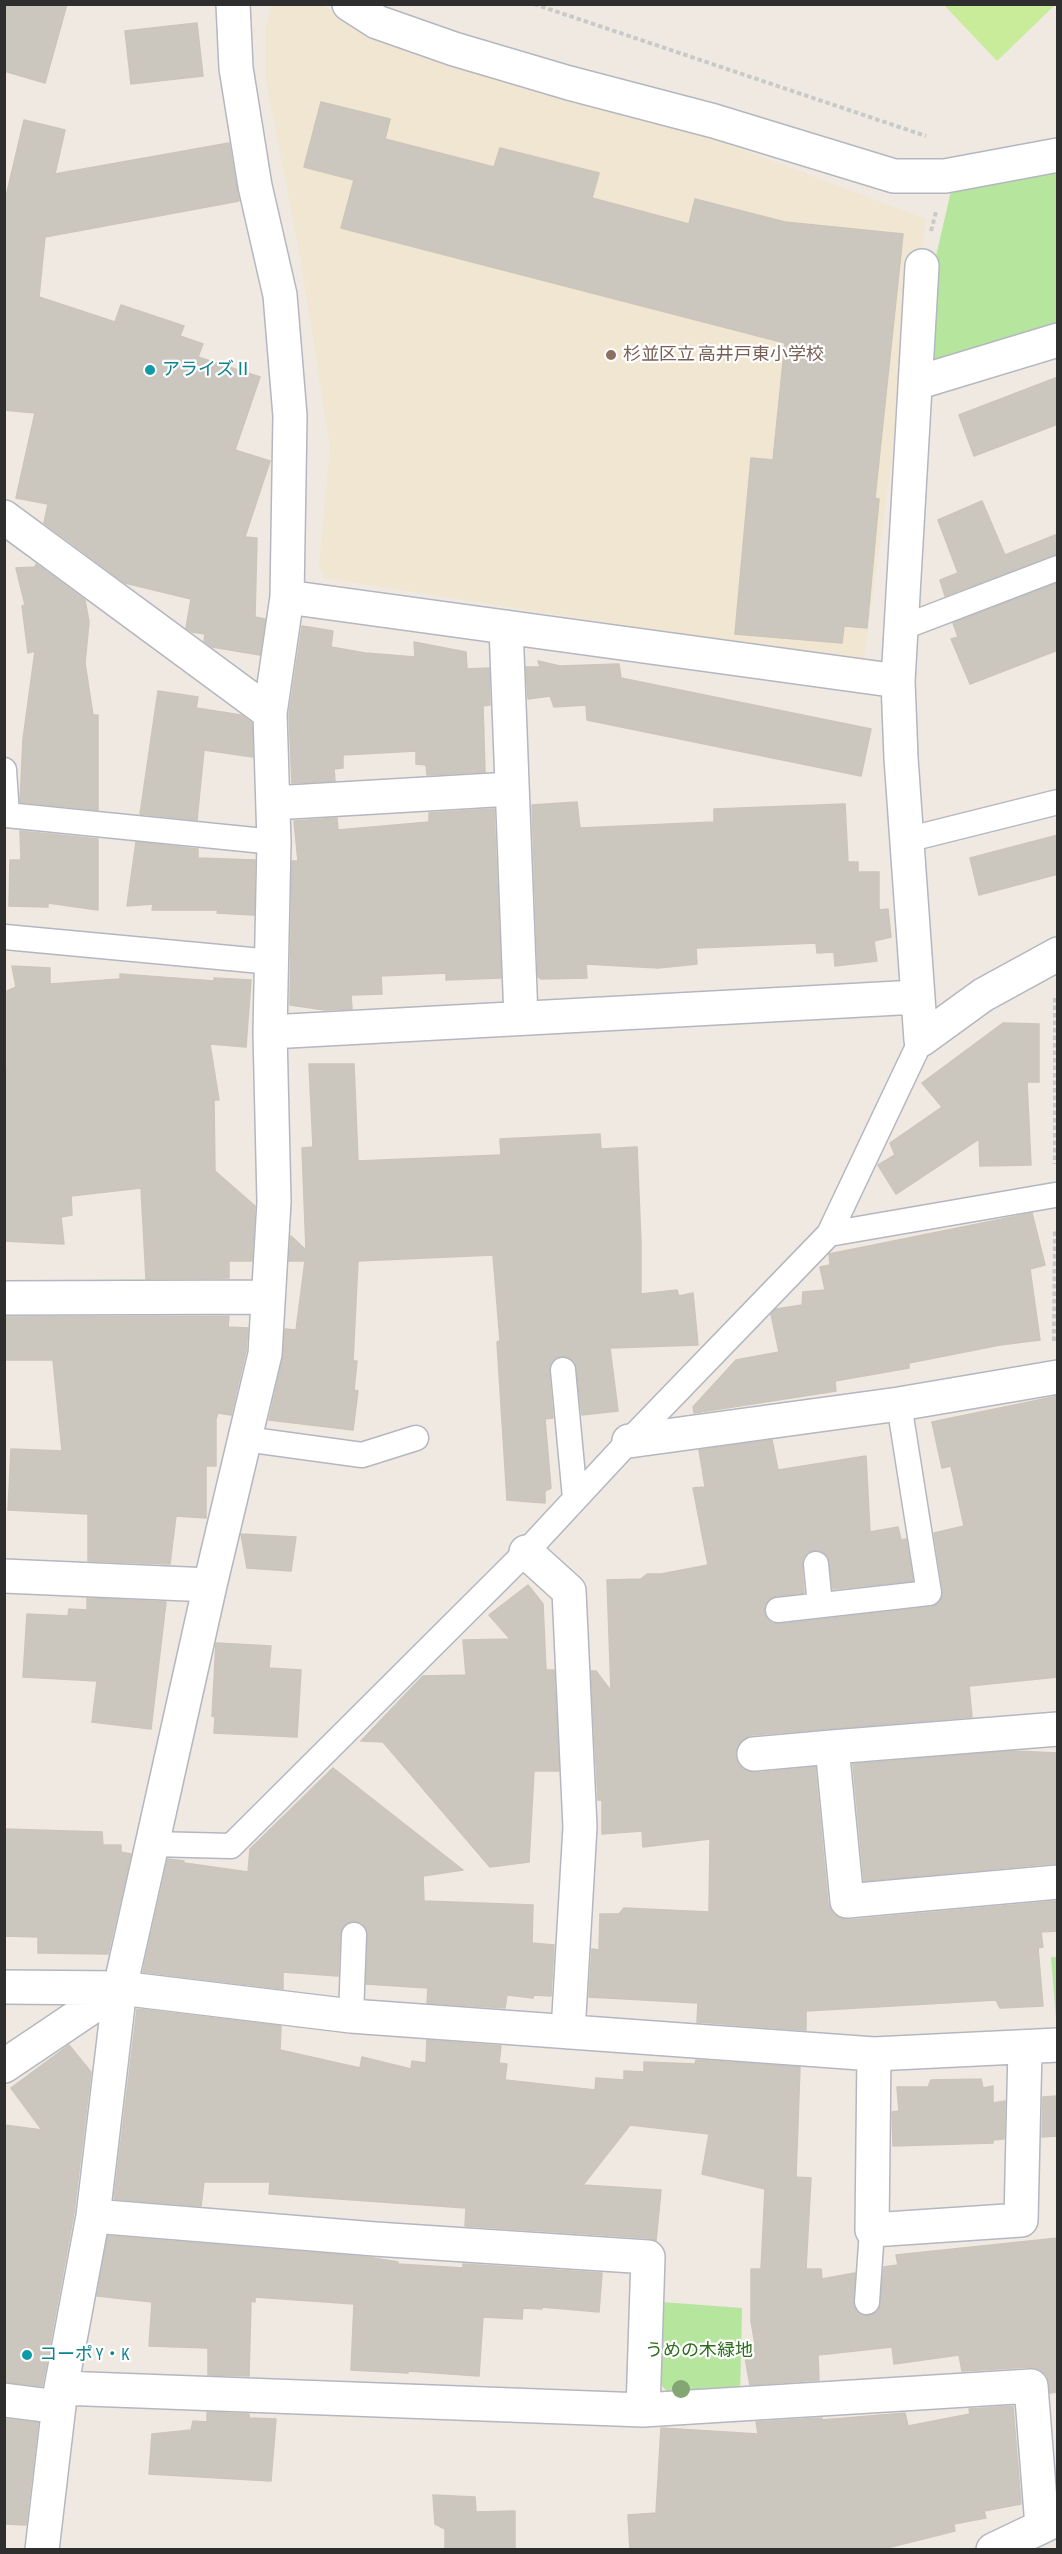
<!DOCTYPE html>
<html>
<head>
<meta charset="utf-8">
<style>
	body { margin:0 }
	#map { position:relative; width:1062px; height:2554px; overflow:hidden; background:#efe9e1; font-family:"Sofia Sans Condensed",sans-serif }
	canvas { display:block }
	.frame { position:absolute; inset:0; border:6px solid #2e2e2e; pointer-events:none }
</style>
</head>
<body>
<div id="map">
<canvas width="1062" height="2554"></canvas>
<div class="frame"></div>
</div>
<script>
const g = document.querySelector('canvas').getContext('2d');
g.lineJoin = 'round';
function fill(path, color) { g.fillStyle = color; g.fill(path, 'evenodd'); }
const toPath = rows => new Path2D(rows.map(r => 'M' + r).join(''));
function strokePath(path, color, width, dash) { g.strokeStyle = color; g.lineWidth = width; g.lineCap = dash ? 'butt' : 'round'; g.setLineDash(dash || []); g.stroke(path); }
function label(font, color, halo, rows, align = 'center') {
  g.font = font + ' "Sofia Sans Condensed","Noto Sans JP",sans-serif'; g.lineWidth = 4.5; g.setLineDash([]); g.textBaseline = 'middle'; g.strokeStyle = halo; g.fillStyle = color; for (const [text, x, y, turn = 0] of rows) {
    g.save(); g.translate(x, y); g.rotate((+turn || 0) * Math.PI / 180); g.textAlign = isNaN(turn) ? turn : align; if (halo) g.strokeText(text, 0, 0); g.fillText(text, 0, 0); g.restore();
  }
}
const education = toPath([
	[272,5,322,5,385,43,706,136,926,219,863,663,325,578,319,565,330,448,301,262,265,75,265,30]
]);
const green = toPath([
	[1057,167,1057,324,929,364,933,269,952,187],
	[1051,1957,1057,1957,1057,2030],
	[662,2302,742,2308,740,2398,672,2397,655,2378]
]);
const pitch = toPath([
	[944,5,1055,5,997,61]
]);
const building = toPath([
	[4,4,67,4,45,83,4,71,4,4],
	[197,23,203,76,131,84,125,31,197,23],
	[321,102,390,119,385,139,494,167,500,148,599,173,592,198,689,224,695,199,785,222,903,234,875,498,879,499,867,628,844,626,842,643,735,634,751,458,773,460,785,343,341,228,354,180,304,167,321,102],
	[24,120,65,130,55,174,229,143,239,201,45,237,39,297,115,322,121,305,184,326,180,336,203,344,198,357,260,377,235,450,270,461,245,537,257,538,255,617,265,619,260,655,212,647,204,641,205,634,192,632,186,628,191,599,125,583,44,523,48,504,16,498,35,413,4,410,4,205,24,120],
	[1058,377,1058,424,974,456,959,415,1058,377],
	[982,501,1005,555,1058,534,1058,554,945,596,940,580,958,573,938,520,982,501],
	[36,564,85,600,89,622,85,663,93,715,98,715,98,810,20,802,23,739,35,651,28,653,22,606,25,605,16,568,35,567,36,564],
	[1058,583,1058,650,970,684,951,639,958,637,953,623,1058,583],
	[302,626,333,631,331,647,365,653,415,657,414,642,466,652,467,669,489,668,490,705,483,706,485,772,427,775,426,765,416,764,416,751,343,755,343,768,334,769,335,781,292,783,289,714,302,626],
	[538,661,560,666,619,664,621,678,871,729,861,776,587,720,586,705,554,707,550,696,528,699,526,667,540,667,538,661],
	[158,691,198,697,196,708,241,715,252,723,253,757,204,750,197,820,140,814,158,691],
	[577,802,580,828,714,822,714,809,845,804,848,862,858,862,858,872,879,872,879,910,888,909,891,937,874,941,877,961,835,966,834,952,817,953,816,943,696,948,697,964,658,968,586,964,587,978,541,979,538,977,532,805,577,802],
	[494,809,501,978,446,980,446,973,381,976,382,994,351,995,352,1009,325,1010,290,1005,292,861,298,861,294,821,337,818,338,830,429,822,429,813,494,809],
	[20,831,98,839,98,910,48,903,48,907,9,906,10,860,21,860,20,831],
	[1058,835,1058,874,979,895,970,858,1058,835],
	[136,842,198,849,198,858,255,860,254,915,217,913,218,910,152,910,153,904,127,906,136,842],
	[12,966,50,968,50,984,120,979,120,974,214,981,214,978,251,980,246,1047,210,1044,219,1100,214,1100,215,1171,255,1206,252,1261,229,1261,229,1278,146,1279,141,1188,71,1196,72,1215,61,1217,64,1244,4,1241,4,1071,7,1071,7,991,16,987,12,966],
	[1003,1023,1039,1024,1039,1082,1027,1082,1031,1165,980,1166,979,1139,896,1194,878,1165,895,1155,890,1143,942,1107,922,1083,1003,1023],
	[309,1064,354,1064,358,1161,501,1155,500,1139,600,1134,601,1149,637,1147,641,1243,641,1294,677,1290,679,1296,693,1293,698,1345,610,1348,618,1411,582,1415,575,1362,568,1357,561,1356,554,1359,549,1371,553,1418,545,1419,551,1488,545,1491,545,1503,507,1500,497,1342,500,1341,493,1255,358,1261,353,1361,357,1361,354,1390,358,1391,353,1430,269,1420,283,1358,285,1329,296,1330,305,1261,289,1261,291,1236,306,1250,302,1148,313,1147,309,1064],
	[1032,1213,1045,1265,1030,1269,1040,1340,1000,1345,909,1363,909,1368,835,1381,836,1391,694,1413,693,1407,736,1360,779,1352,771,1314,776,1309,802,1305,803,1292,825,1290,820,1267,830,1265,829,1254,1032,1213],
	[229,1316,228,1327,248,1328,246,1351,231,1415,218,1413,216,1419,216,1466,206,1466,206,1518,176,1516,170,1564,88,1561,88,1514,8,1510,11,1449,62,1451,53,1360,4,1360,4,1317,229,1316],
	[1058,1396,1058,1677,969,1686,972,1717,752,1735,743,1739,737,1747,735,1755,739,1765,747,1771,755,1773,815,1767,828,1903,832,1912,840,1918,849,1920,1058,1901,1058,1931,1041,1932,1043,1947,1038,1948,1043,2006,1000,2008,996,2000,806,2011,806,2030,803,2030,697,2022,698,2003,589,1997,592,1949,599,1950,600,1914,619,1914,624,1908,709,1912,710,1839,643,1847,642,1831,602,1834,602,1800,598,1800,591,1671,596,1671,611,1691,607,1580,641,1579,647,1574,661,1574,708,1565,693,1488,705,1487,699,1450,772,1440,778,1470,866,1456,870,1532,898,1527,901,1540,906,1539,913,1581,833,1589,828,1556,821,1551,808,1552,803,1558,802,1565,804,1593,776,1596,769,1599,764,1611,766,1618,772,1623,780,1624,931,1607,938,1604,943,1591,934,1533,964,1526,951,1466,942,1468,932,1422,1058,1396],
	[241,1534,296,1537,291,1571,247,1568,241,1534],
	[528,1585,543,1604,546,1670,554,1670,559,1771,534,1771,529,1862,490,1867,383,1742,361,1741,423,1676,466,1675,463,1640,510,1639,489,1615,528,1585],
	[87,1598,166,1602,151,1729,92,1722,97,1681,23,1677,27,1614,68,1616,69,1609,87,1610,87,1598],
	[216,1643,271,1646,269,1668,301,1670,297,1737,214,1733,215,1717,212,1716,216,1643],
	[1014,1751,1058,1753,1058,1863,864,1881,853,1764,1014,1751],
	[333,1768,463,1870,423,1876,424,1901,533,1905,532,1943,554,1945,551,1996,534,1995,533,1998,507,1995,505,2008,427,2003,428,1988,366,1984,368,1935,362,1923,355,1921,347,1923,340,1934,338,1976,283,1972,283,1989,143,1972,168,1859,184,1861,184,1863,248,1872,250,1849,333,1768],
	[4,1829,102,1832,103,1845,121,1845,121,1852,131,1854,108,1954,38,1953,38,1937,4,1936,4,1829],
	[137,2009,281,2026,280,2050,360,2068,362,2057,411,2069,412,2061,426,2063,427,2040,501,2046,499,2063,507,2064,505,2080,595,2090,596,2078,624,2080,624,2071,644,2072,644,2062,695,2064,696,2060,800,2067,796,2177,811,2178,806,2269,821,2269,822,2279,855,2273,854,2308,859,2313,867,2316,874,2314,879,2309,884,2267,898,2265,896,2255,1058,2238,1058,2392,1050,2393,1047,2376,1039,2369,1030,2367,962,2371,959,2355,894,2364,892,2347,818,2355,819,2380,750,2385,743,2346,755,2344,751,2321,751,2269,761,2269,765,2189,702,2174,709,2134,630,2125,583,2185,661,2190,656,2241,649,2238,465,2226,466,2208,269,2194,270,2182,204,2182,201,2206,114,2199,137,2009],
	[69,2045,91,2072,74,2213,43,2381,42,2386,4,2382,4,2125,42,2130,11,2088,69,2045],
	[981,2079,983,2088,993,2086,993,2103,1005,2101,1004,2139,993,2140,993,2143,893,2146,892,2112,899,2111,897,2087,928,2087,931,2080,981,2079],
	[1058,2096,1058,2136,1042,2137,1043,2097,1058,2096],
	[108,2236,367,2257,398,2262,398,2264,463,2268,463,2264,602,2273,599,2312,542,2307,542,2309,523,2308,522,2319,483,2317,479,2376,408,2371,408,2373,351,2370,354,2304,255,2297,255,2302,251,2301,249,2376,208,2375,208,2348,149,2346,152,2302,97,2296,108,2236],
	[1013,2406,1021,2504,984,2511,986,2518,954,2524,955,2531,879,2550,630,2550,628,2515,656,2513,661,2428,758,2434,756,2422,822,2418,822,2420,905,2413,908,2426,970,2414,969,2409,1013,2406],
	[207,2412,249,2414,249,2418,276,2419,271,2481,149,2474,152,2434,191,2430,193,2421,207,2422,207,2412],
	[4,2419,38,2423,26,2525,4,2524,4,2419],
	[433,2495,475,2497,476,2512,515,2511,515,2550,445,2550,445,2529,435,2524,433,2495]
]);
const path = toPath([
	[534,4,926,136],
	[931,231,936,212],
	[1055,998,1055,1164],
	[1054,1341,1055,1229]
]);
const lane = toPath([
	[901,628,1058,568],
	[4,770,7,815,274,842],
	[906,840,1058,802],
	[5,937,272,962],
	[829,1234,1055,1195],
	[563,1370,575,1498],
	[245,1439,362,1455,416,1438],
	[816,1564,820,1605],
	[778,1610,929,1593,899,1404],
	[152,1844,231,1846,526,1552,629,1441,829,1234,921,1040],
	[351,2016,354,1935],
	[867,2302,872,2230]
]);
const street = toPath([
	[349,4,377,22,454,49,569,83,714,121,894,176,945,176,1058,155],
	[922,266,898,681,901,758,921,1040,983,995,1058,954],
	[916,383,1058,340],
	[4,517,270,713],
	[287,597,898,681],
	[506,627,521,1018],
	[273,803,511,789],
	[270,1032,917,997],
	[4,1298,268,1297],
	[629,1441,899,1404,1058,1377],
	[526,1552,569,1591,580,1827,568,2032],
	[4,1576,210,1585],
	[1058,1729,832,1747,847,1901,1058,1882],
	[754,1754,832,1747],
	[4,1987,120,1988,351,2016,874,2054,1058,2045],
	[874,2054,872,2230,1021,2220,1025,2048],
	[4,2066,120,1988],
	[93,2216,375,2239,648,2257,643,2410],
	[61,2388,643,2410,1031,2386,1042,2526],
	[4,2400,59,2407],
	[42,2550,61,2388,93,2216,120,1988,210,1585,265,1354,274,1202,270,1032,274,842,270,713,287,597,290,416,280,295,255,186,236,68,233,4],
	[993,2550,1058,2519]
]);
const trees = [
	[681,2389]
];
const markers = [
	[611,355,6,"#8d6e63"],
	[150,370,6,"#0f9aa8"],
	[27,2355,6,"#0f9aa8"]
];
const educationNames = [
	["杉並区立 高井戸東小学校",623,355]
];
const cultureNames = [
	["アライズⅡ",162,370],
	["コーポ Y・K",39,2355]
];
const parkNames = [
	["うめの木緑地",699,2351]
];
fill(education, '#f0e6d1');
fill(green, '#b6e59e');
fill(pitch, '#c9ec9a');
fill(building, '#cbc7bf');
strokePath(building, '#cbc5ba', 1.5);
strokePath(lane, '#b4b7c1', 27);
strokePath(street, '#b4b7c1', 36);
strokePath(path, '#c9c9c9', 4, [4.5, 3]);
strokePath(lane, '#fff', 24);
strokePath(street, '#fff', 33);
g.fillStyle = '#84a574';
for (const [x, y] of trees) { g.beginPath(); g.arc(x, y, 9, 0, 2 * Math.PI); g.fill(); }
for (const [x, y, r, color] of markers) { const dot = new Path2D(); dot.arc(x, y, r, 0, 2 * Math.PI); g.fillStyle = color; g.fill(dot); strokePath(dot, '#fff', 2); }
label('18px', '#785e54', '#fff', educationNames, 'left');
label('18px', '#0d838f', '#fff', cultureNames, 'left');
label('18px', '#2c6e1b', '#fff', parkNames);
</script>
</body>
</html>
